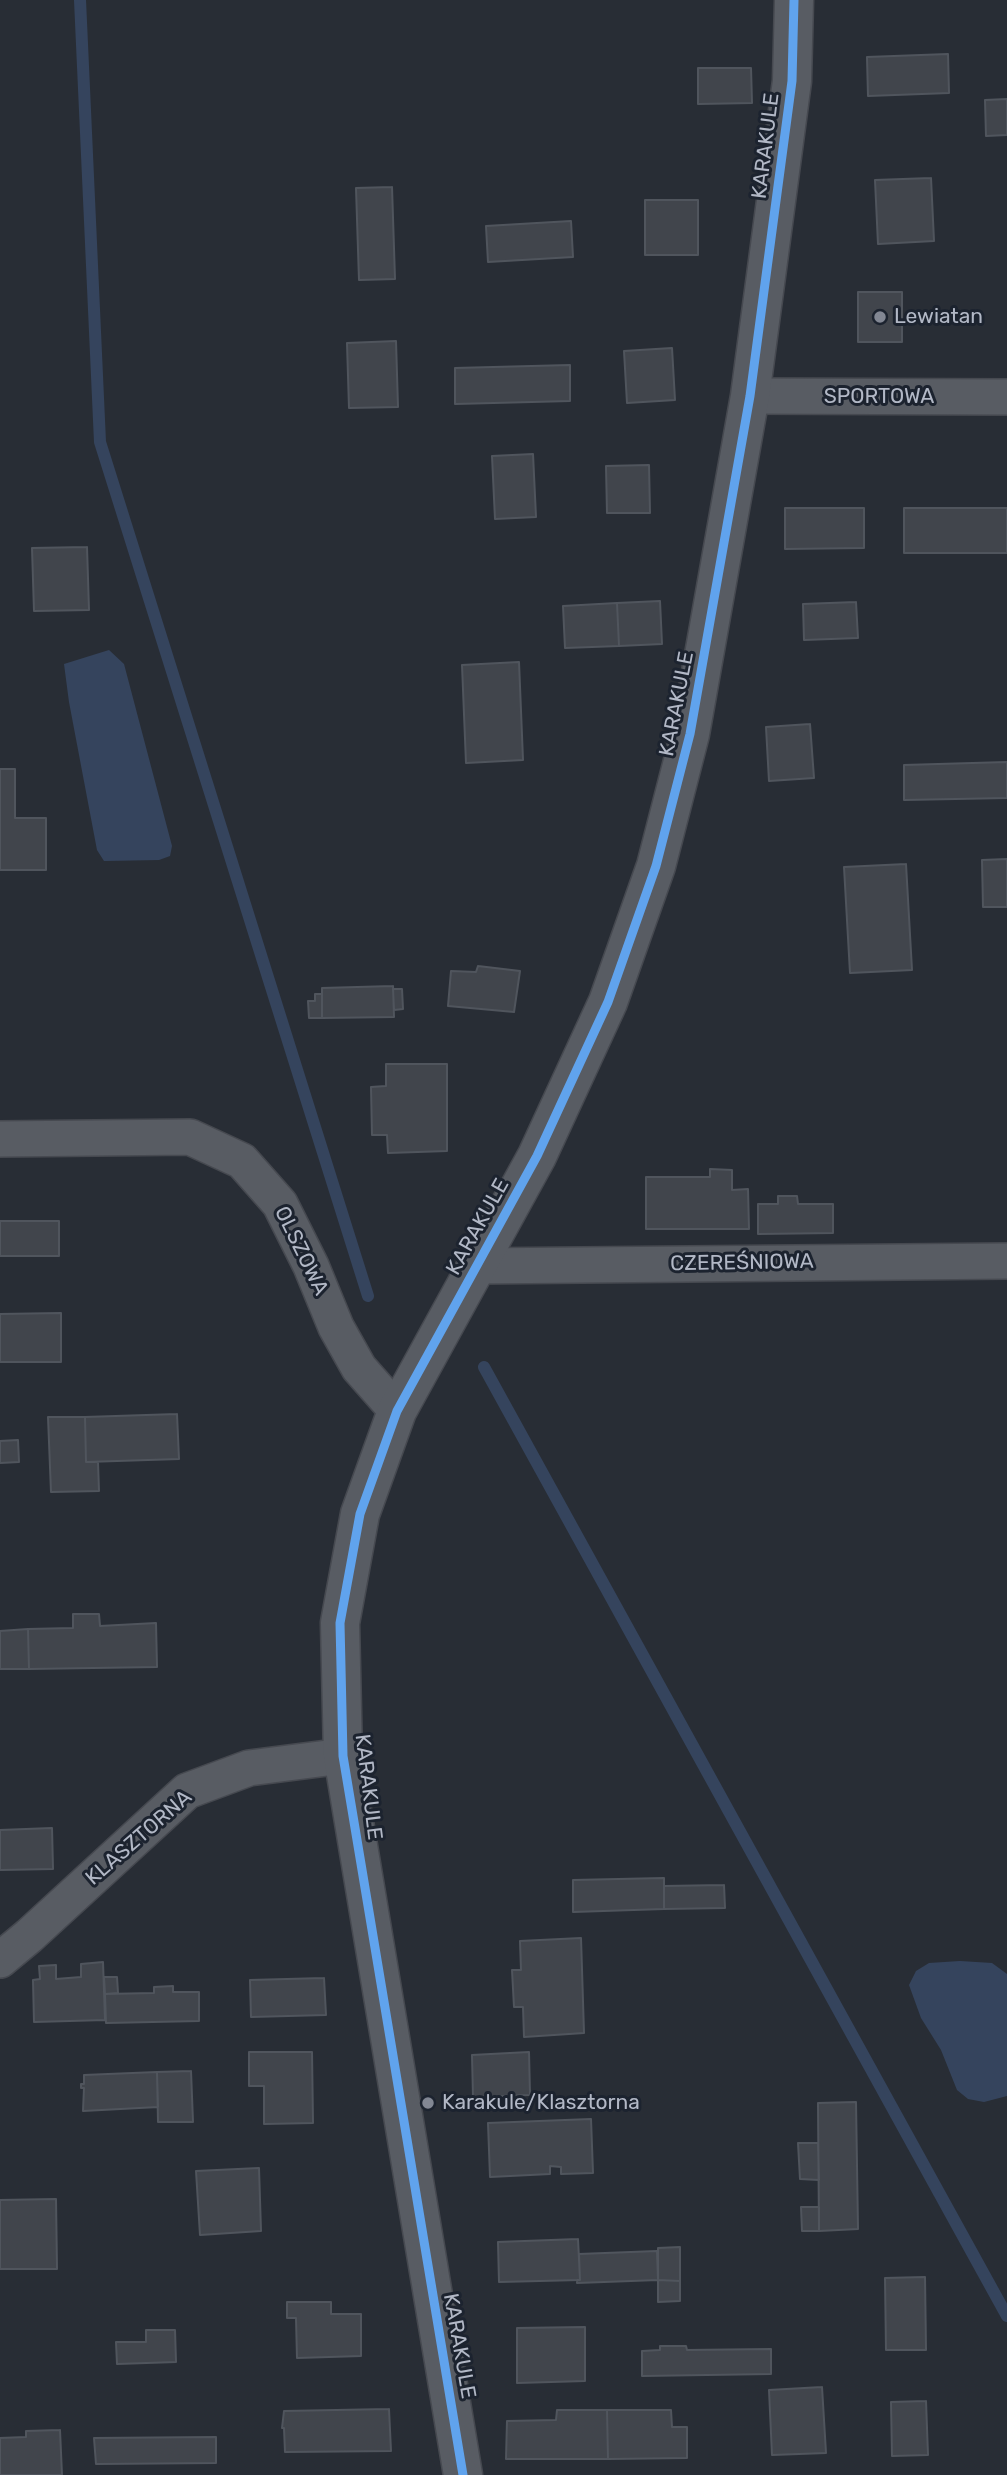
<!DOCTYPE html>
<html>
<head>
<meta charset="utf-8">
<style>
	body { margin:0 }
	canvas { display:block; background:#282d35 }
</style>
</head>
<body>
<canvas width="1007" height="2475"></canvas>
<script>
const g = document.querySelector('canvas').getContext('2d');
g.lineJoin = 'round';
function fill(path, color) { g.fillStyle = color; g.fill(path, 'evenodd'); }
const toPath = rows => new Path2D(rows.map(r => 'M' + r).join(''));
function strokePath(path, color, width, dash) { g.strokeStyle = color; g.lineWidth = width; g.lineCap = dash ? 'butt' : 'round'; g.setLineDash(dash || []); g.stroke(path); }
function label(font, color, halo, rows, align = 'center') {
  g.font = font + ' Rubik,sans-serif'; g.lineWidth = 6; g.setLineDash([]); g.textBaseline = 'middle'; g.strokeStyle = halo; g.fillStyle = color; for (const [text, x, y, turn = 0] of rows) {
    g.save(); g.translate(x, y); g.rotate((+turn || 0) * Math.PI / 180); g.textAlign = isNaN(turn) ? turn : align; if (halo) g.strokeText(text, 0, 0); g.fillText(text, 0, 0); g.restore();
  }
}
const water = toPath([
	[109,650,124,664,172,846,170,856,159,860,104,861,97,850,69,702,64,664],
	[960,1961,992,1963,1007,1974,1007,2096,984,2102,968,2099,957,2090,941,2050,921,2018,909,1985,916,1971,929,1963]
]);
const stream = toPath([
	[80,0,100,442,368,1296],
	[484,1367,1007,2316]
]);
const building = toPath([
	[948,54,949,93,868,96,867,57,948,54],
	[698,68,751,68,752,103,698,104,698,68],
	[1007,99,1007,135,986,136,985,100,1007,99],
	[931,178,934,241,878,244,875,180,931,178],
	[392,187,395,279,359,280,356,188,392,187],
	[645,200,698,200,698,255,645,255,645,200],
	[571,221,573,257,488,262,486,226,571,221],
	[858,292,902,292,902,342,858,342,858,292],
	[396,341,398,407,349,408,347,343,396,341],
	[672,348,675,400,627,403,624,351,672,348],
	[570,365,570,401,455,404,455,368,570,365],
	[533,454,536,517,495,519,492,456,533,454],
	[649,465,650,513,607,513,606,466,649,465],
	[785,508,864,508,864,548,785,549,785,508],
	[904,508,1007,508,1007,553,904,553,904,508],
	[87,547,89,610,34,611,32,548,87,547],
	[660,601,662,644,619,646,617,603,660,601],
	[856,602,858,638,804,640,803,604,856,602],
	[617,603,619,646,565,648,563,606,617,603],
	[519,662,523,760,466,763,462,665,519,662],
	[810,724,814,778,769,781,766,727,810,724],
	[1007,762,1007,798,904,800,904,765,1007,762],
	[0,769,15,769,15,818,46,818,46,870,0,870,0,769],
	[1007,859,1007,907,983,907,982,860,1007,859],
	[906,864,912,970,850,973,844,867,906,864],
	[478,966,520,971,514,1012,448,1006,451,971,476,972,478,966],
	[393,986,394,1017,322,1018,322,988,393,986],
	[393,989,402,989,403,1009,394,1010,393,989],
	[315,994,322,994,322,1018,309,1018,308,1001,315,1001,315,994],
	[386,1064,447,1064,447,1151,388,1153,387,1135,372,1135,371,1087,386,1086,386,1064],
	[710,1169,732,1170,732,1190,748,1189,749,1229,646,1229,646,1177,710,1177,710,1169],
	[778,1196,797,1196,798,1204,833,1204,833,1233,758,1234,758,1204,778,1204,778,1196],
	[0,1221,59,1221,59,1256,0,1256,0,1221],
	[61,1313,61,1362,0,1362,0,1314,61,1313],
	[177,1414,179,1459,86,1462,85,1417,177,1414],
	[48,1417,85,1417,86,1462,98,1462,99,1491,51,1492,48,1417],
	[18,1440,19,1462,0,1463,0,1441,18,1440],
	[73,1614,99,1614,100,1626,156,1623,157,1667,29,1669,28,1629,73,1628,73,1614],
	[28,1629,29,1669,0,1669,0,1631,28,1629],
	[52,1828,53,1869,0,1870,0,1830,52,1828],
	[664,1878,664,1909,573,1912,573,1880,664,1878],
	[724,1885,725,1908,664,1909,664,1886,724,1885],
	[581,1938,584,2033,524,2037,523,2007,514,2007,512,1970,521,1970,520,1941,581,1938],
	[103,1962,105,2020,34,2022,33,1980,40,1979,39,1966,56,1965,56,1979,81,1977,81,1964,103,1962],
	[104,1977,117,1977,118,1993,105,1994,104,1977],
	[324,1978,326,2015,251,2017,250,1980,324,1978],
	[173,1986,173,1992,199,1992,199,2021,106,2023,105,1994,154,1993,154,1987,173,1986],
	[249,2052,312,2052,313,2123,264,2124,264,2086,249,2086,249,2052],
	[529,2052,530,2095,473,2097,472,2055,529,2052],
	[191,2071,193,2122,158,2122,157,2072,191,2071],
	[157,2072,158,2107,83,2111,84,2088,81,2088,81,2084,84,2084,84,2075,157,2072],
	[856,2102,858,2229,819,2231,818,2103,856,2102],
	[591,2119,593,2173,561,2174,561,2167,550,2166,550,2174,490,2177,488,2123,591,2119],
	[798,2143,818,2143,819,2180,800,2179,798,2143],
	[259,2168,261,2231,200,2235,196,2171,259,2168],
	[56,2199,57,2269,0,2269,0,2200,56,2199],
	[801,2207,819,2207,819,2231,802,2231,801,2207],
	[578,2239,580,2280,499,2282,498,2242,578,2239],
	[680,2247,680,2281,658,2280,658,2248,680,2247],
	[657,2251,658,2280,577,2283,577,2280,580,2280,579,2254,657,2251],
	[925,2277,926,2350,886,2350,885,2278,925,2277],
	[658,2280,680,2281,680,2301,658,2302,658,2280],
	[287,2302,331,2302,331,2314,361,2314,361,2356,297,2358,296,2318,287,2318,287,2302],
	[585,2327,585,2381,517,2383,517,2328,585,2327],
	[146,2330,175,2330,176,2362,117,2364,116,2342,146,2342,146,2330],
	[660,2346,686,2346,687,2350,771,2349,771,2374,642,2376,642,2351,660,2350,660,2346],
	[822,2387,826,2453,772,2455,769,2390,822,2387],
	[926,2401,928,2455,892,2456,891,2402,926,2401],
	[389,2409,391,2451,285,2452,284,2428,282,2428,284,2411,389,2409],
	[557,2410,607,2410,608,2459,506,2459,507,2421,556,2420,557,2410],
	[607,2410,671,2410,672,2427,687,2427,687,2458,608,2459,607,2410],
	[60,2430,62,2475,0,2475,0,2438,26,2437,26,2431,60,2430],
	[216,2437,216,2463,96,2464,94,2438,216,2437]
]);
const minor = toPath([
	[750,396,1007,397],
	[0,1139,190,1137,242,1161,280,1204,311,1266,336,1327,359,1368,397,1411],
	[476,1266,1007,1261],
	[0,1960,29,1936,187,1791,249,1768,343,1756]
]);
const tertiary = toPath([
	[463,2475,343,1756,340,1623,360,1514,397,1411,537,1156,608,1002,656,866,690,734,750,396,792,81,794,0]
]);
const cycleway = toPath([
	[463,2475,343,1756,340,1623,360,1514,397,1411,537,1156,608,1002,656,866,690,734,750,396,792,81,794,0]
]);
const markers = [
	[880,317,7,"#828793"],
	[428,2103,7,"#828793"]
];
const streetNames = [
	["KARAKULE",766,146,-83],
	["SPORTOWA",879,397],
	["KARAKULE",677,704,-79],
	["KARAKULE",478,1227,-61],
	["OLSZOWA",301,1251,64],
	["CZEREŚNIOWA",742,1263,-1],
	["KARAKULE",368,1787,83],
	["KLASZTORNA",139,1838,-41],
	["KARAKULE",459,2346,80]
];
const poiNames = [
	["Lewiatan",894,317],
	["Karakule/Klasztorna",442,2103]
];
fill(water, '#35445d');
strokePath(stream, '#35445d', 12);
fill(building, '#41454c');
strokePath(building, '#50555d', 2);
strokePath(minor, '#464950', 38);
strokePath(tertiary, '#464950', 41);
strokePath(minor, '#585c63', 35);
strokePath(tertiary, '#585c63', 38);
strokePath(cycleway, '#60a3ed', 9);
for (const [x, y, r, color] of markers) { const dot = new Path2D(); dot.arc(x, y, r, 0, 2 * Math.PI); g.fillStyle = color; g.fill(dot); strokePath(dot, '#1c232f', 2.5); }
label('21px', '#b2b8c6', '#1c232f', streetNames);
label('21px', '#b2b8c6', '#1c232f', poiNames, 'left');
</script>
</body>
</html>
